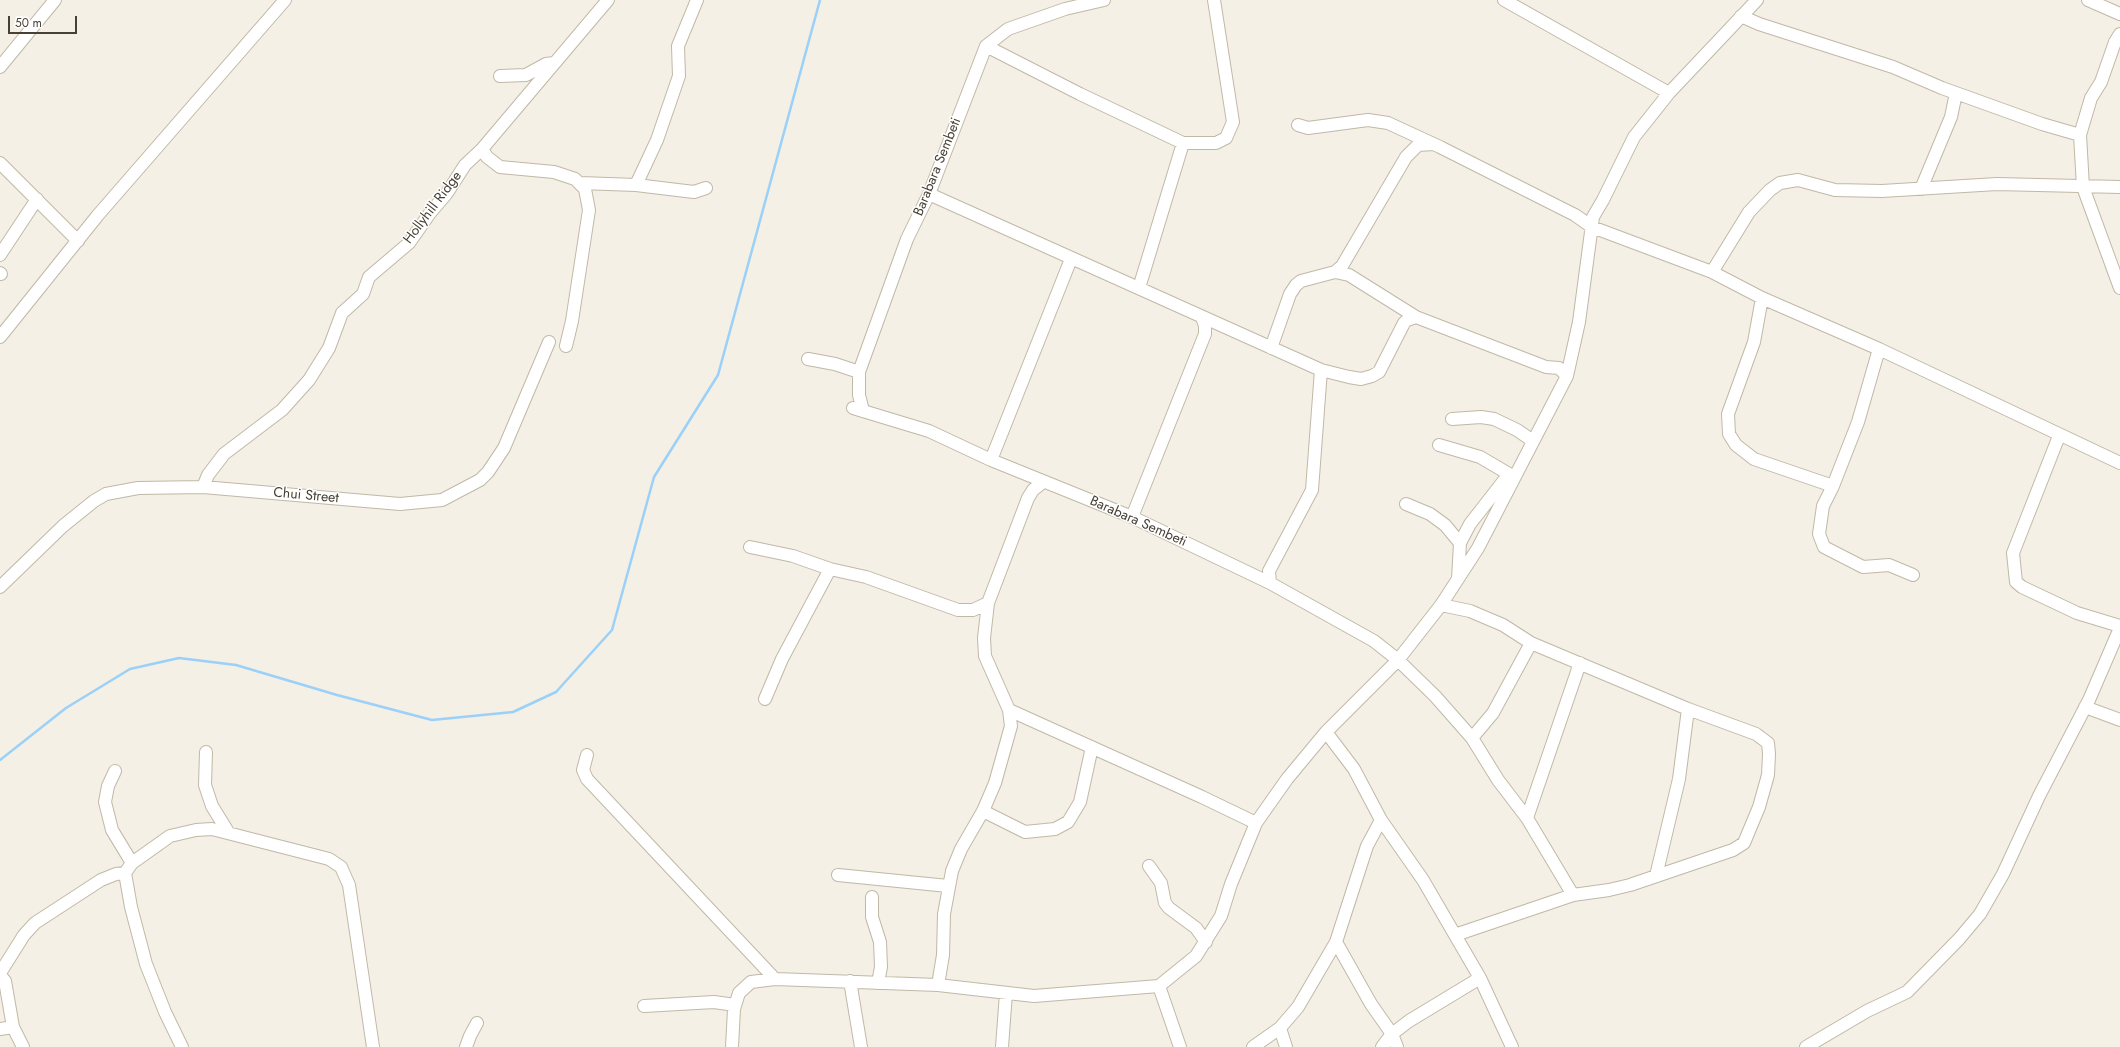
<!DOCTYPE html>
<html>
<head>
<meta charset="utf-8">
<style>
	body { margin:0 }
	#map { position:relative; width:2120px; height:1047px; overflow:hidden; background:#f4f0e5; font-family:Jost,sans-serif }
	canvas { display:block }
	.scale { position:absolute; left:8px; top:16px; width:69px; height:18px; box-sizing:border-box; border:2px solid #484034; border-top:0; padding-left:5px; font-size:12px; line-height:14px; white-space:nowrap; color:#484034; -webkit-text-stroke:3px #fff; paint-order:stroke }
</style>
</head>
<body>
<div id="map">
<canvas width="2120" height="1047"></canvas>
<div class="scale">50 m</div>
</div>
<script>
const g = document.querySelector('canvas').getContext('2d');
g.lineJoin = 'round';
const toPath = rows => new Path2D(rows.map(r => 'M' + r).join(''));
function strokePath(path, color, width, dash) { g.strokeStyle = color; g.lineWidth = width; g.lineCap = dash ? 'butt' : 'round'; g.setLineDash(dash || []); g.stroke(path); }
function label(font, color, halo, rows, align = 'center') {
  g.font = font + ' Jost,sans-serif'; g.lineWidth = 3; g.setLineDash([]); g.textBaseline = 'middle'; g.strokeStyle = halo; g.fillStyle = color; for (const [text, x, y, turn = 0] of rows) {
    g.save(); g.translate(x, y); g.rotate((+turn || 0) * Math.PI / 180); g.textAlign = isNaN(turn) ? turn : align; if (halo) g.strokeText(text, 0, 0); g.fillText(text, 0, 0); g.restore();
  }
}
const stream = toPath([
	[0,760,66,708,130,669,179,658,236,665,337,695,432,720,513,712,556,692,612,630,654,477,718,375,820,0]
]);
const minor = toPath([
	[1504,0,1669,93],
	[2088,0,2120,14],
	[1741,16,1759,24,1893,67,1942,88,2042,124,2080,135],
	[2120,34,2115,42,2101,82,2091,98,2080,135,2083,187,2120,288],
	[986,46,1080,94,1183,143,1216,143,1226,138,1233,122,1214,0],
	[0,67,55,0],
	[500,76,526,75,546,64,554,63],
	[1298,125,1308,128,1368,120,1388,123,1440,147,1575,215,1592,227,1712,272,1762,298,1879,349,2120,463],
	[482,149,487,157,500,167,554,172,575,179,585,189,589,210,572,321,566,346],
	[0,163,78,241],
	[581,183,636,185,694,192,706,188],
	[636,185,657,140,679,76,678,46,697,0],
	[1921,189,1951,117,1956,93],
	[929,194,1321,370,1349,377,1361,379,1372,376,1379,372,1404,323,1407,320,1416,317,1546,367,1559,368,1567,376],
	[0,255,37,199],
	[1335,272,1349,275,1416,317],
	[1712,272,1749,212,1770,190,1780,183,1798,180,1835,190,1882,191,1997,184,2120,187],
	[0,273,1,274],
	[1139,288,1183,143],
	[1762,298,1754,342,1728,414,1729,434,1736,445,1754,459,1833,486],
	[0,337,98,215,285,0],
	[1271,348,1290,294,1296,285,1301,281,1335,272,1342,266,1406,157,1418,145,1433,144],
	[1879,349,1858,422,1833,486,1823,506,1819,534,1824,547,1863,567,1889,565,1913,575],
	[808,359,835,364,859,372],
	[853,408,929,431,991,460,1132,517,1270,583,1374,641,1398,660,1435,696,1472,738,1498,780,1527,818,1573,895],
	[863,411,859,395,859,372,907,239,929,194,986,46,1008,29,1065,9,1104,0],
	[1452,419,1481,417,1494,419,1517,430,1533,441],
	[2059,436,2013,553,2016,582,2022,587,2077,613,2120,626],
	[1439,445,1480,457,1509,474,1513,480],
	[991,460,1071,259],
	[203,487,208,475,224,454,282,410,309,380,329,348,342,313,363,294,369,277,409,243,430,213,447,193,465,165,482,149,608,0],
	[1406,504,1430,514,1445,525,1460,543,1458,579],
	[1132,517,1205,334,1205,326,1202,317],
	[1460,543,1470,524,1509,474],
	[750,547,793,556,830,569,866,577,958,610,973,610,988,603],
	[1270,583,1269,571,1312,490,1321,370],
	[0,587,63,526,94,501,106,494,138,488,203,487,400,504,442,500,480,480,488,472,504,448,549,342],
	[1441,605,1470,611,1503,625,1531,643,1688,709,1756,734,1768,743,1769,754,1768,775,1759,807,1744,843,1733,850,1630,885,1609,890,1573,895,1455,935],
	[765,699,782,659,830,569],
	[2085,707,2120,720],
	[1009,710,1202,797,1256,823],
	[1326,732,1354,769,1381,820,1423,880,1480,978,1512,1047],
	[1472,738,1493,713,1531,643],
	[206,752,205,785,212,806,228,832],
	[587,755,583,770,587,779,775,979],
	[115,771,108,786,105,802,112,830,132,863],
	[983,811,1025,832,1055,829,1068,822,1080,802,1092,747],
	[1527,818,1580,663],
	[1149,866,1161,883,1165,903,1169,908,1196,928,1206,942],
	[838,875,948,886],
	[1656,876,1679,779,1688,709],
	[872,897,872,917,880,942,881,967,878,983],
	[1336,942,1371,1004,1392,1034,1397,1047],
	[0,973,24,935,35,923,101,880,116,874,125,873],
	[0,975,5,981,13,1027,23,1047],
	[850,981,861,1047],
	[938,985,943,955,944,914,952,871,961,849,983,811,995,783,1011,726,1009,710,985,656,984,638,988,603,1028,498,1033,490,1043,482],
	[1159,986,1180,1047],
	[644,1006,714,1002,735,1005],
	[1280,1028,1286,1047],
	[0,1029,13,1027],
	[182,1047,165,1012,146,964,131,907,125,873,132,863,170,836,196,830,212,829,329,859,341,867,349,885,373,1047],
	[466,1047,470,1036,477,1023],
	[732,1047,734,1009,739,993,751,982,775,979,938,985,1034,996,1159,986,1196,956,1221,916,1231,884,1256,823,1287,779,1326,732,1398,660,1441,605,1478,548,1567,376,1579,322,1593,217,1603,200,1634,137,1669,93,1757,0],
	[1002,1047,1006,993],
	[1253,1047,1280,1028,1298,1007,1336,942,1367,846,1381,820],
	[1382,1047,1392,1034,1409,1021,1480,978],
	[1806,1047,1867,1011,1907,992,1959,939,1980,914,2003,874,2039,796,2089,700,2120,628]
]);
const streetNames = [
	["Barabara Sembeti",938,167,-68],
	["Hollyhill Ridge",433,208,-53],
	["Chui Street",306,496,5],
	["Barabara Sembeti",1138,522,24]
];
strokePath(stream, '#9bd0f8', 2.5);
strokePath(minor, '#c1b8a7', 14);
strokePath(minor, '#fff', 12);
label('14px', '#484034', '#fff', streetNames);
</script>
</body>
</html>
